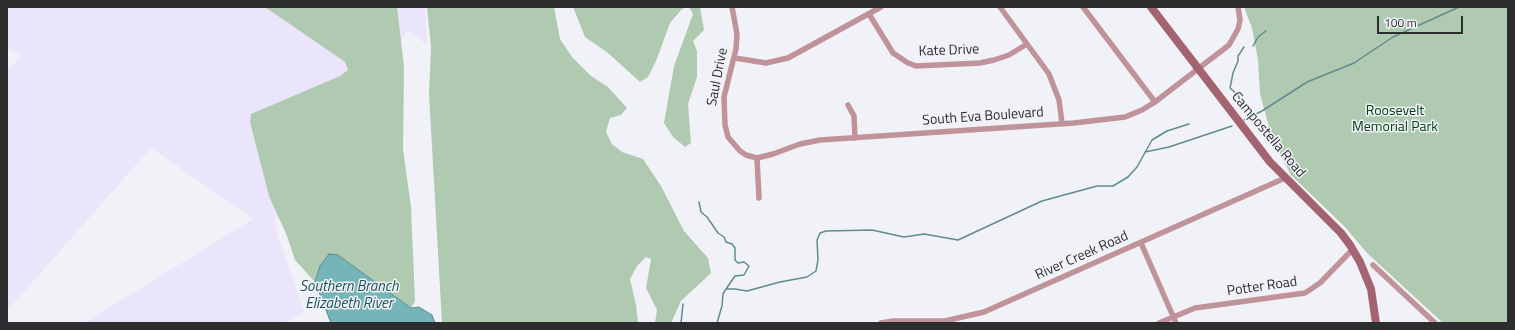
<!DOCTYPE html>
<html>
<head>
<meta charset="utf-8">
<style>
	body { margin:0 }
	#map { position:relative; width:1515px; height:330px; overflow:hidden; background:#f1f2f7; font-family:"Titillium Web",sans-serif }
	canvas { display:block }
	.frame { position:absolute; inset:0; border:8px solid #2c2d2f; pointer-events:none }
	.scale { position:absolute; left:1377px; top:16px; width:86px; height:18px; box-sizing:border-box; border:2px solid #2c2d2f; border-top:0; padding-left:5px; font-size:12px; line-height:14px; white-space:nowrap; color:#2c2d2f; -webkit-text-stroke:3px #f1f2f7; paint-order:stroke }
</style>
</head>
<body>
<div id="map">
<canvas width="1515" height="330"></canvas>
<div class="frame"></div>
<div class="scale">100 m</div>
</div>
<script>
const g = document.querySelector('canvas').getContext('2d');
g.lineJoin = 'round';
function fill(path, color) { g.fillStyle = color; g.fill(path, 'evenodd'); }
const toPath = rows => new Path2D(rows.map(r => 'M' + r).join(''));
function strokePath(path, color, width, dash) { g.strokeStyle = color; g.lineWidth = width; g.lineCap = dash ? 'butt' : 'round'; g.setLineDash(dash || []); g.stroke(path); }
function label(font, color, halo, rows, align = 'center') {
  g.font = font + ' "Titillium Web",sans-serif'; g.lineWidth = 3; g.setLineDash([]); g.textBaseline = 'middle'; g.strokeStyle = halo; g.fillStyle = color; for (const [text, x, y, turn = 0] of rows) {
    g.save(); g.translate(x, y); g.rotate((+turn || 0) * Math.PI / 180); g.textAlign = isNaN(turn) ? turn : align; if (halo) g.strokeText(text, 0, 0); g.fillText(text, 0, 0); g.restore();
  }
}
const industrial = toPath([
	[7,7,425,7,427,45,408,30,274,220,278,236,304,312,286,323,84,323,253,219,151,148,7,311,7,71,21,56,7,48]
]);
const green = toPath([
	[265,7,397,7,404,67,403,149,411,207,415,301,411,308,338,255,320,266,315,282,295,260,287,236,269,196,250,122,251,114,340,76,348,70,345,62],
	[427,7,554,7,560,39,572,57,591,76,608,87,627,108,621,115,610,118,606,132,612,144,622,152,643,159,661,186,684,231,708,258,711,273,681,301,671,323,655,323,657,310,646,288,651,259,646,257,637,266,630,279,636,305,638,323,442,323,429,94,431,48],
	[573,7,688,7,682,9,670,23,656,61,648,77,640,82,608,53,585,37],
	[689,7,700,7,704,30,693,41,697,51,697,77,688,104,691,143,685,147,673,137,664,123,674,66,693,14],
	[1244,7,1508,7,1508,323,1443,323,1367,253,1345,227,1291,175,1272,138,1260,94,1258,60,1252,28]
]);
const water = toPath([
	[329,254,338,255,411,308,419,307,432,315,435,323,331,323,315,282,320,266,329,254]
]);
const stream = toPath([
	[1253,46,1258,37,1266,31],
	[1244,47,1238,56,1238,61,1233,73,1230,88,1238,95,1248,118],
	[1244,120,1262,111,1307,82,1354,63,1393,37,1459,7],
	[1145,152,1169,147,1232,126],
	[699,202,701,212,707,217,718,233,724,237,726,242,732,244,735,248,735,260,738,263,744,262,749,266,744,275,735,276,726,289],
	[681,323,683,304],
	[717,323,722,306,723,294,726,289,735,289,747,291,780,282,807,277,816,271,818,260,817,240,820,233,826,231,872,230,904,237,924,234,958,240,1042,201,1097,186,1113,186,1128,177,1137,167,1152,140,1167,131,1189,124]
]);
const street = toPath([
	[732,7,737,34,736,49,724,97,725,125,728,137,740,151,746,155,757,158,773,154,800,144,820,140,1074,123,1125,117,1142,110,1155,102,1229,45,1238,29,1240,20,1238,7],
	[1000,7,1049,74,1059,100,1062,123],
	[1083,7,1155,102],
	[869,14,893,53,908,63,916,66,980,63,994,60,1009,55,1027,44],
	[735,58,766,63,788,58,881,7],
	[848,105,854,116,855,138],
	[757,158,759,198],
	[1141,243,1176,323],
	[1373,265,1435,323],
	[881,323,893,321,945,321,984,312,1285,178],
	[1159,323,1195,308,1305,293,1320,283,1353,249]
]);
const secondary = toPath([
	[1151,7,1270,162,1341,233,1350,245,1360,262,1371,289,1376,323]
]);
const streetNames = [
	["Kate Drive",949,51,-2],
	["Saul Drive",718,77,-79],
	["South Eva Boulevard",983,117,-4],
	["Campostella Road",1268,135,50],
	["River Creek Road",1082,256,-24],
	["Potter Road",1262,287,-8]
];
const parkNames = [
	["Roosevelt",1395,112],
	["Memorial Park",1395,128]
];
const waterNames = [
	["Southern Branch",349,287],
	["Elizabeth River",349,304]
];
fill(industrial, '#ebe5fb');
fill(green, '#b0cab2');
fill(water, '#75b4b7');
strokePath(water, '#5f8c8e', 1);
strokePath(stream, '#5f8c8e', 1.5);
strokePath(street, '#c0929a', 5.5);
strokePath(secondary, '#a46370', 8);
label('14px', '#2c2d2f', '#f1f2f7', streetNames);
label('14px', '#024013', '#f1f2f7', parkNames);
label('italic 15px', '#1a5254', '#f1f2f7', waterNames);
</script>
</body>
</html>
